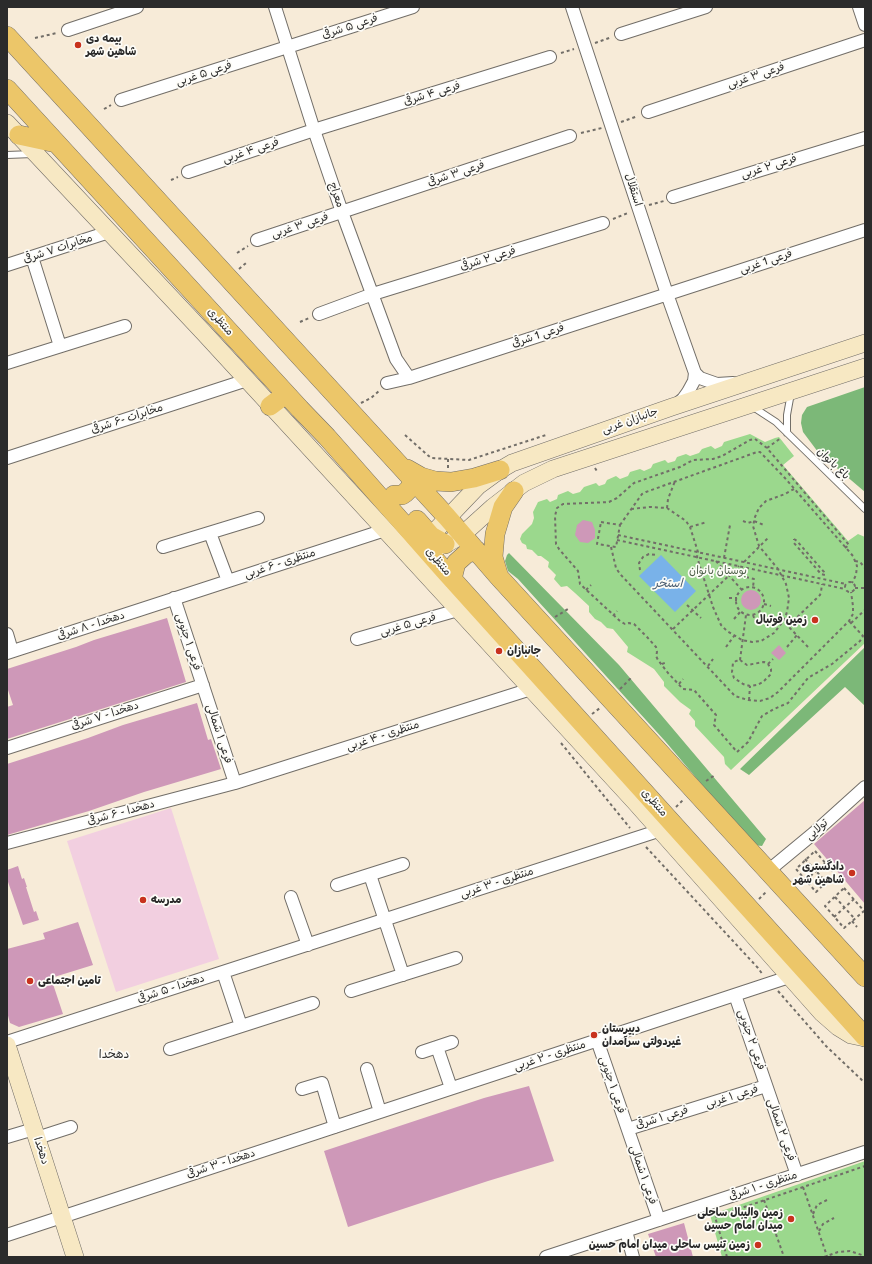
<!DOCTYPE html>
<html>
<head>
<meta charset="utf-8">
<style>
	body { margin:0 }
	#map { position:relative; width:872px; height:1264px; overflow:hidden; background:#f7ebd8; font-family:"Balsamiq Sans",sans-serif }
	canvas { display:block }
	.frame { position:absolute; inset:0; border:8px solid #2b2b2b; pointer-events:none }
</style>
</head>
<body>
<div id="map">
<canvas width="872" height="1264"></canvas>
<div class="frame"></div>
</div>
<script>
const g = document.querySelector('canvas').getContext('2d');
g.lineJoin = 'round';
function fill(path, color) { g.fillStyle = color; g.fill(path, 'evenodd'); }
const toPath = rows => new Path2D(rows.map(r => 'M' + r).join(''));
function strokePath(path, color, width, dash) { g.strokeStyle = color; g.lineWidth = width; g.lineCap = dash ? 'butt' : 'round'; g.setLineDash(dash || []); g.stroke(path); }
function label(font, color, halo, rows, align = 'center') {
  g.font = font + ' "Balsamiq Sans","Playpen Sans Arabic",sans-serif'; g.lineWidth = 3.5; g.setLineDash([]); g.textBaseline = 'middle'; g.strokeStyle = halo; g.fillStyle = color; for (const [text, x, y, turn = 0] of rows) {
    g.save(); g.translate(x, y); g.rotate((+turn || 0) * Math.PI / 180); g.textAlign = isNaN(turn) ? turn : align; if (halo) g.strokeText(text, 0, 0); g.fillText(text, 0, 0); g.restore();
  }
}
const built = toPath([
	[171,808,219,959,116,992,67,841]
]);
const green = toPath([
	[750,434,765,442,775,438,779,437,794,456,783,465,848,541,858,534,865,537,865,643,731,770,725,764,724,757,695,726,695,721,689,714,691,710,680,702,664,686,664,682,654,669,627,652,628,647,613,629,607,628,601,622,595,619,589,612,589,606,575,593,567,586,561,587,554,579,556,575,548,567,549,562,541,556,538,556,532,550,527,549,526,545,522,543,520,539,522,534,532,524,534,518,533,512,538,502,547,499,550,502,557,499,558,495,568,491,573,494,580,492,584,487,596,483,599,486,605,484,607,480,616,476,620,479,628,476,630,472,640,469,644,471,651,468,653,464,665,460,668,463,675,461,677,457,686,454,690,456,699,453,702,449,711,446,715,449,722,446,724,442],
	[865,1161,865,1257,722,1257,710,1215]
]);
const forest = toPath([
	[865,387,865,492,818,452,803,432,801,423,802,415,807,407],
	[509,553,619,665,766,839,762,846,753,845,665,741,518,579,508,571,505,561,507,555],
	[865,647,865,706,845,687,749,775,740,769]
]);
const water = toPath([
	[661,555,696,591,675,612,639,576]
]);
const building = toPath([
	[583,520,592,522,595,530,595,538,588,543,580,542,575,535,577,525],
	'741 600a10 10 0 1 1 20 0a10 10 0 1 1-20 0Z',
	[167,618,186,682,7,739,7,707,13,705,7,687,7,669,76,647,94,640],
	[779,645,786,653,779,660,771,653],
	[197,703,208,740,211,739,221,769,144,792,89,811,7,835,7,764,88,738,123,725],
	[865,800,865,904,814,844],
	[18,866,22,879,24,878,27,887,26,887,34,912,36,911,39,920,23,925,7,879,7,870],
	[78,922,93,965,51,978,63,1014,19,1027,10,1023,7,1012,7,949,45,939,43,933],
	[529,1086,554,1161,488,1181,348,1227,324,1151,484,1098],
	[684,1223,693,1257,656,1257,648,1234]
]);
const path = toPath([
	[35,38,57,33],
	[595,43,612,37],
	[561,53,574,49],
	[104,109,111,105],
	[621,122,638,116],
	[581,133,602,128],
	[171,180,178,177],
	[649,205,664,201],
	[613,219,628,213],
	[237,253,248,246],
	[239,269,246,263],
	[300,322,309,318],
	[361,403,371,398,379,391],
	[405,435,431,458,469,460,546,435],
	[767,448,781,438],
	[448,459,448,468],
	[595,468,598,473],
	[667,508,668,499,675,481],
	[631,509,650,507,667,508,686,521,690,527,698,552,697,557,713,607,721,625,727,631,742,640,752,642,761,641,774,633,784,620,787,612,789,598,786,584,778,569,759,546,753,526,755,517,759,508,766,501,785,494,794,489],
	[743,521,748,523,754,521,764,525],
	[601,522,620,525,616,547,597,544,601,522],
	[620,525,642,494,646,492,757,452,760,452,784,477,853,556,857,566,856,575,852,583],
	[690,527,707,522],
	[618,535,846,584],
	[794,539,797,541,824,572,825,575,821,574,794,543,794,539],
	[617,540,845,589],
	[611,547,616,568,620,574,735,696,748,700,760,701,770,698,778,692,849,621,853,614,853,606,851,592],
	[845,548,849,545,767,448,755,439,750,440,722,456,713,459,693,460,680,467,634,483,617,498,609,502,563,504,557,508,555,516,556,544,559,549,578,571,580,584,620,621,625,624,629,623,634,624,647,637,656,647,657,652,656,656,658,660,668,673,683,689,694,690,716,715,714,725,737,752,748,742,762,716,774,709,788,703,808,678,832,664,860,641,863,636,849,621],
	[724,558,730,525],
	[716,561,742,590],
	[855,561,860,562,865,568],
	[744,562,768,538],
	[640,570,639,563,643,557,649,554,656,555],
	[746,577,754,579,753,587],
	'845 587a5 5 0 1 1 10 0a5 5 0 1 1-10 0Z',
	'736 601a14 14 0 1 1 28 0a14 14 0 1 1-28 0Z',
	[855,588,865,588],
	[586,590,591,585],
	[729,598,737,598],
	[764,604,771,606],
	[687,605,701,618],
	[753,615,757,625],
	[613,616,617,611],
	[555,617,568,609],
	[734,619,741,611],
	[851,623,865,610],
	[673,629,739,566],
	[726,647,734,636],
	[787,647,797,635],
	[808,647,788,626,820,595,821,592,822,584],
	[740,660,747,665,764,662,768,664,771,669,771,674,763,682,757,685,750,686,743,684,734,678,732,672,733,663,736,661,740,660],
	[740,660,746,615],
	[662,664,667,662],
	[768,664,773,659],
	[708,666,713,659],
	[679,684,683,679],
	[620,689,632,677],
	[749,700,750,686],
	[592,714,600,708],
	[561,743,630,828],
	[706,781,715,775],
	[676,807,683,800],
	[646,847,758,968,763,975],
	[815,851,835,874,816,892,796,869,815,851],
	[805,859,826,882],
	[806,880,825,863],
	[844,888,864,911,844,928,825,906,844,888],
	[835,897,854,918],
	[759,899,767,891],
	[834,917,854,899],
	[852,921,857,927],
	[778,991,826,1046,865,1083],
	[803,1187,827,1256],
	[764,1200,784,1257],
	[813,1214,817,1205,827,1200],
	[711,1225,716,1223],
	[819,1231,823,1224,834,1218],
	[727,1257,715,1217,865,1166],
	[824,1257,838,1252,850,1251,865,1256]
]);
const lane = toPath([
	[7,155,33,154],
	[753,407,776,422,865,509],
	[787,433,787,415,791,393]
]);
const street = toPath([
	[275,7,314,130,342,212,396,359,409,378],
	[572,7,667,294,695,373,694,381,688,392,683,399,677,404],
	[859,7,865,25],
	[68,30,137,7],
	[621,34,706,7],
	[121,100,413,7],
	[648,112,865,40],
	[188,172,314,130,550,57],
	[673,197,865,138],
	[257,240,570,136],
	[32,257,60,346],
	[7,265,109,232],
	[319,314,373,294,603,223],
	[7,363,125,326],
	[695,373,700,378,717,384,733,383],
	[387,383,409,378,865,230],
	[7,458,247,380],
	[210,533,228,581],
	[163,547,258,518],
	[174,598,235,783],
	[7,634,12,651],
	[357,639,458,610],
	[7,653,385,530],
	[7,748,203,685],
	[7,843,235,783,531,689],
	[768,871,814,833,865,787],
	[370,875,403,975],
	[337,885,403,864],
	[291,897,308,945],
	[223,972,241,1026],
	[351,991,456,958],
	[735,995,797,1175],
	[597,1040,659,1220],
	[7,1042,661,830],
	[437,1047,451,1088],
	[170,1049,313,1003],
	[422,1052,452,1042],
	[367,1069,380,1112],
	[302,1089,322,1083,335,1127],
	[628,1129,766,1086],
	[7,1137,34,1129],
	[37,1138,71,1127],
	[626,1231,633,1257],
	[7,1235,789,977],
	[546,1257,865,1152]
]);
const secondary = toPath([
	[7,123,205,334,635,802,822,1013,838,1027,851,1035,865,1038],
	[426,548,431,536,437,529,478,486,500,470,512,463,672,407,865,343],
	[432,549,448,543,462,535,493,507,524,483,553,469,865,367],
	[7,1045,75,1257]
]);
const primary = toPath([
	[7,36,447,517,498,576,865,977],
	[7,89,300,409,327,437,444,570,865,1037],
	[19,135,56,143],
	[270,406,286,394],
	[407,469,421,477,435,481,451,482,474,478,500,470],
	[394,495,402,495,405,493,410,488,412,480],
	[417,520,431,536,445,544],
	[498,574,493,557,495,534,503,507,514,491],
	[452,579,456,563,466,554,476,550]
]);
const markers = [
	[78,45,4,"#c8321e"],
	[815,620,4,"#c8321e"],
	[499,651,4,"#c8321e"],
	[852,873,4,"#c8321e"],
	[143,900,4,"#c8321e"],
	[30,981,4,"#c8321e"],
	[594,1035,4,"#c8321e"],
	[791,1219,4,"#c8321e"],
	[758,1245,4,"#c8321e"]
];
const streetNames = [
	["فرعی ۵ شرقی",350,27,-18],
	["فرعی ۵ غربی",204,74,-18],
	["فرعی ۳ غربی",756,76,-18],
	["فرعی ۴ شرقی",432,94,-17],
	["فرعی ۴ غربی",251,151,-18],
	["فرعی ۲ غربی",769,167,-17],
	["فرعی ۳ شرقی",456,174,-18],
	["استقلال",633,190,72],
	["معراج",336,195,71],
	["فرعی ۳ غربی",300,226,-18],
	["مخابرات ۷ شرقی",58,249,-18],
	["فرعی ۲ شرقی",488,259,-17],
	["فرعی 1 غربی",766,262,-18],
	["منتظری",220,322,48],
	["فرعی 1 شرقی",538,336,-18],
	["مخابرات -۶ شرقی",127,419,-18],
	["جانبازان غربی",630,421,-19],
	["باغ بانوان",833,464,44],
	["منتظری",438,562,49],
	["منتظری - ۶ غربی",280,564,-18],
	["فرعی ۵ غربی",408,625,-16],
	["دهخدا - ۸ شرقی",91,626,-18],
	["فرعی ۱ جنوبی",188,642,72],
	["دهخدا - ۷ شرقی",105,716,-18],
	["فرعی ۱ شمالی",219,734,72],
	["منتظری - ۴ غربی",383,736,-18],
	["منتظری",654,803,48],
	["دهخدا - ۶ شرقی",121,813,-15],
	["تولایی",817,830,-41],
	["منتظری - ۳ غربی",497,883,-18],
	["دهخدا - ۵ شرقی",171,989,-18],
	["فرعی ۲ جنوبی",751,1040,71],
	["منتظری - ۲ غربی",550,1056,-18],
	["فرعی ۱ جنوبی",612,1085,71],
	["فرعی ۱ غربی",732,1097,-17],
	["فرعی ۱ شرقی",662,1118,-17],
	["فرعی ۲ شمالی",781,1130,71],
	["دهخدا",41,1151,72],
	["دهخدا - ۳ شرقی",221,1164,-18],
	["فرعی ۱ شمالی",643,1175,71],
	["منتظری - ۱ شرقی",763,1186,-18]
];
const poiNames = [
	["بیمه دی",86,39],
	["شاهین شهر",86,52],
	["زمین فوتبال",807,620,"right"],
	["جانبازان",507,651],
	["دادگستری",844,867,"right"],
	["شاهین شهر",844,880,"right"],
	["مدرسه",151,900],
	["تامین اجتماعی",38,981],
	["دبیرستان",602,1029],
	["غیردولتی سرآمدان",602,1042],
	["زمین والیبال ساحلی",783,1213,"right"],
	["میدان امام حسین",783,1226,"right"],
	["زمین تنیس ساحلی میدان امام حسین",750,1245,"right"]
];
const parkNames = [
	["بوستان بانوان",718,571]
];
const waterNames = [
	["استخر",668,584]
];
const neighbourhoodNames = [
	["دهخدا",114,1055]
];
fill(built, '#f2cfe0');
fill(green, '#9bd88d');
fill(forest, '#7cb878');
fill(water, '#79b2e9');
fill(building, '#ce98b8');
strokePath(lane, '#726e68', 8);
strokePath(street, '#726e68', 14);
strokePath(secondary, '#726e68', 18);
strokePath(primary, '#726e68', 20);
strokePath(path, '#726e68', 2, [3, 3]);
strokePath(lane, '#fff', 6);
strokePath(street, '#fff', 12);
strokePath(secondary, '#f7e8c3', 17);
strokePath(primary, '#ecc669', 19);
for (const [x, y, r, color] of markers) { const dot = new Path2D(); dot.arc(x, y, r, 0, 2 * Math.PI); g.fillStyle = color; g.fill(dot); strokePath(dot, '#fdfcf7', 1.5); }
label('11px', '#2b2b2b', '#fdfcf7', streetNames);
label('bold 11px', '#2b2b2b', '#fdfcf7', poiNames, 'left');
label('11px', '#4d5f48', '#fdfcf7', parkNames);
label('italic 12px', '#465a6e', '#fdfcf7', waterNames);
label('12px', '#2b2b2b', '#fdfcf7', neighbourhoodNames);
</script>
</body>
</html>
